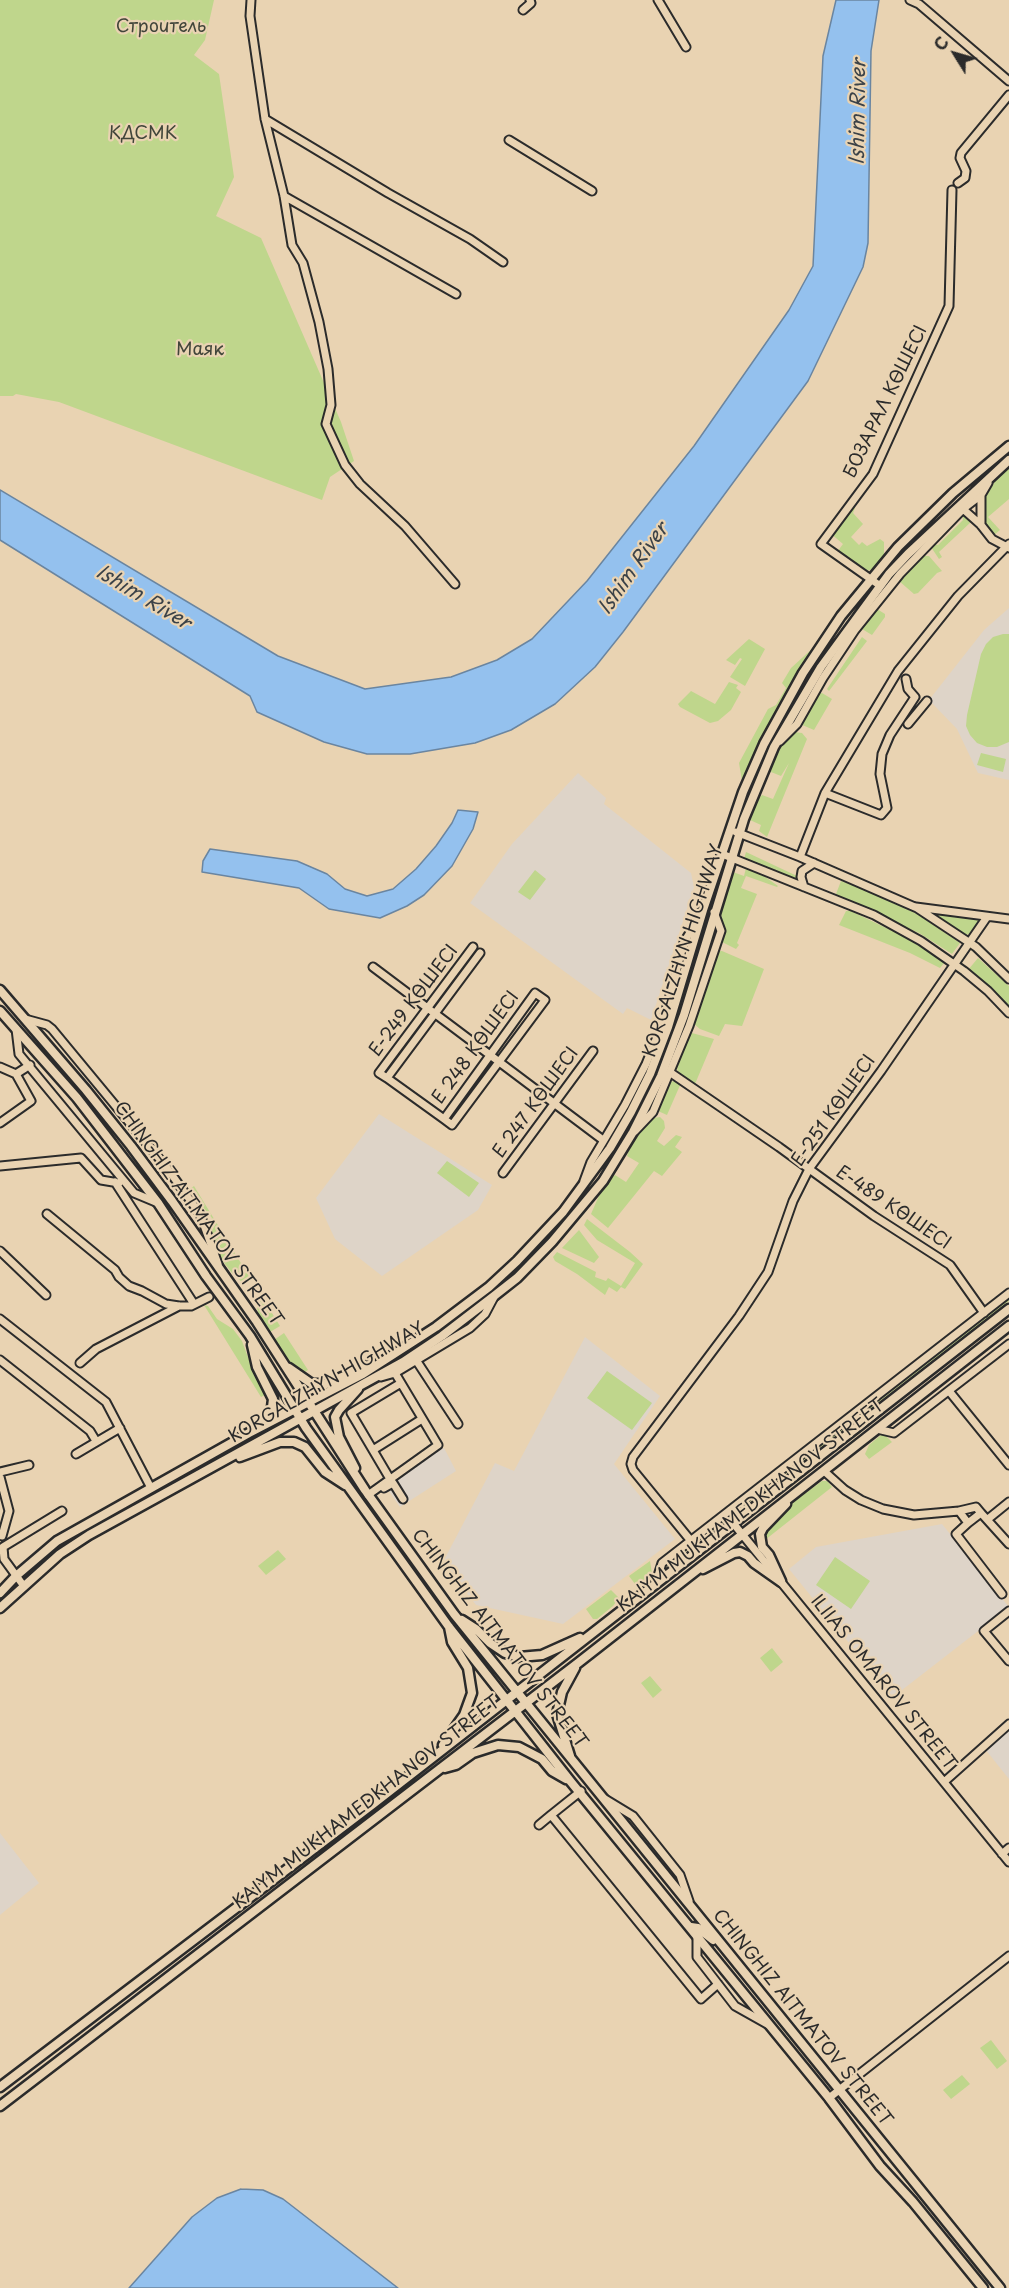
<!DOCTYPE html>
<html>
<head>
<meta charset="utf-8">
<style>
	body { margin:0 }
	#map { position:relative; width:1009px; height:2288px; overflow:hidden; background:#e9d3b2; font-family:"Playpen Sans",sans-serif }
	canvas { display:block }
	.north { position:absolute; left:925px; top:24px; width:60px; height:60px; -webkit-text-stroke:4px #e9d3b2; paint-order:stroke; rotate:307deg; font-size:16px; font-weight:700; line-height:24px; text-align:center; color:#2b2b2b }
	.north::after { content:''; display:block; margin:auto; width:21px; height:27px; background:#2b2b2b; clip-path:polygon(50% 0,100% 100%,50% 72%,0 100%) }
</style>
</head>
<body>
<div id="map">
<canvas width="1009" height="2288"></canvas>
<div class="north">С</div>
</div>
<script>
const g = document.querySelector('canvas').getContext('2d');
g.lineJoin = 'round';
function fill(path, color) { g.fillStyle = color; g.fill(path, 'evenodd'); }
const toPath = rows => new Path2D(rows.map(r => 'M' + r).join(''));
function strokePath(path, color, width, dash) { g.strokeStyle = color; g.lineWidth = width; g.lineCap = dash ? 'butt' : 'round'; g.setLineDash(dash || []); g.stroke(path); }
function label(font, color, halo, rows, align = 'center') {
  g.font = font + ' "Playpen Sans",sans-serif'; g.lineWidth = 4.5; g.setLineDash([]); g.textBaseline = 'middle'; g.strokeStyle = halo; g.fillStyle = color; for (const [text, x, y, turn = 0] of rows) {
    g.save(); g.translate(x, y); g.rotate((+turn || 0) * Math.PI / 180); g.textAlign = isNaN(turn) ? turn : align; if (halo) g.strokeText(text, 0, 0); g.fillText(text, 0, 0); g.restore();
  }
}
const built = toPath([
	[1009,608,1009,780,978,773,957,729,929,700,984,630],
	[578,773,606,798,604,804,691,873,694,887,651,1020,627,1008,623,1014,470,903,512,844],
	[379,1114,492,1185,478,1210,382,1276,335,1239,316,1198],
	[585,1337,660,1396,614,1464,675,1539,563,1624,476,1605,443,1562,495,1463,514,1471],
	[444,1448,456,1471,400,1507,382,1481],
	[942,1524,1009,1607,893,1697,789,1569,816,1547],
	[1009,1728,1009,1779,985,1749],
	[0,1833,39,1883,0,1915]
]);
const green = toPath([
	[0,0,214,0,205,40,194,55,219,74,234,177,216,216,261,238,341,422,354,461,330,477,322,500,59,402,16,394,13,396,0,396],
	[1009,468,1009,499,988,517,1000,530,994,535,985,524,985,498,997,478],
	[851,504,855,508,853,513,863,524,851,537,859,545,862,542,867,546,880,539,884,542,884,556,872,569,867,571,837,552,843,544,830,533],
	[962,514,965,514,977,525,971,522,939,552,942,557,939,559,931,547,932,544,938,545,963,520],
	[924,556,929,556,942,571,937,573,918,593,914,594,899,581],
	[877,609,885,614,885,617,872,635,862,629],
	[1003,634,1009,634,1009,742,997,747,987,747,977,743,970,735,966,726,967,715,981,654,986,644,993,637],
	[862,637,867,641,829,691,827,689],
	[749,639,765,649,745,686,730,677,742,659,740,658,735,665,726,660],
	[814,647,797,673,766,730,742,781,739,763,768,709,776,705,786,688,782,683,791,668],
	[729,682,738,685,736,688,741,692,731,710,718,721,710,723,680,707,678,704,691,691,715,704],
	[822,693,832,699,814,730,800,724,818,694],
	[794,732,802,733,807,739,767,837,759,831,761,825,750,820,758,799,762,795,773,799,789,763,781,776,771,772,772,764,780,744],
	[981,753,1006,759,1003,772,977,765],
	[746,852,797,876,798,882,744,859],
	[746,868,764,876,778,886,777,887,746,876,741,888,757,894,737,943,739,945,736,949,720,941,723,929,720,906,730,871,744,876],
	[535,870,546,879,530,900,518,892],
	[841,881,871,891,917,914,960,943,952,954,919,933,858,906,836,894],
	[846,911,851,911,911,940,945,962,940,968,910,953,839,925],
	[927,911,981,918,969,934,965,935],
	[717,951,722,951,764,969,742,1026,725,1024,719,1036,700,1029,694,1024],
	[978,958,1009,986,1009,1008,968,970],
	[692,1033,714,1039,695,1084,678,1073,677,1067,689,1035],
	[675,1081,681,1083,667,1115,658,1111,658,1108,670,1082],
	[660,1117,664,1121,665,1128,657,1141,664,1146,676,1135,682,1137,675,1147,682,1152,662,1176,654,1171,608,1228,591,1214,604,1184,615,1175,626,1182,639,1163,627,1156,631,1142,654,1118],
	[447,1161,479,1183,469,1197,437,1173],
	[194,1186,250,1278,243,1283,232,1273,214,1250,209,1224,212,1218,193,1195,186,1192],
	[587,1219,630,1252,643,1264,625,1289,621,1287,617,1292,609,1287,605,1295,577,1274,555,1261,553,1257,557,1252,596,1272,595,1277,606,1281,608,1278,621,1286,635,1263,597,1240,584,1225],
	[579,1230,599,1257,594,1263,562,1248],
	[262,1297,280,1326,270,1332,268,1332,259,1318,256,1301],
	[1009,1297,1009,1301,662,1570,663,1566],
	[204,1305,208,1306,217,1319,233,1329,242,1341,255,1376,267,1394,261,1397],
	[284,1333,308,1370,302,1374,286,1361,274,1340],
	[607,1371,652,1403,632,1430,587,1398],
	[881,1435,885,1435,892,1442,869,1459,865,1454,869,1445],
	[822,1481,827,1481,832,1487,765,1540,763,1538,766,1530,779,1520,792,1503],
	[278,1550,286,1559,266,1575,258,1566],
	[835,1557,870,1581,851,1609,816,1585],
	[650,1561,652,1574,646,1581,635,1584,629,1576],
	[611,1590,619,1598,613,1606,597,1619,593,1619,586,1609],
	[772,1648,783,1662,771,1672,760,1658],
	[650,1676,662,1690,653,1698,641,1683],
	[991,2040,1007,2061,997,2069,980,2048],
	[962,2075,970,2084,951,2099,943,2090]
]);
const water = toPath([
	[836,0,879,0,871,51,868,243,863,267,808,381,623,632,595,667,555,704,511,730,475,743,410,754,367,754,324,742,257,712,250,696,0,540,0,490,278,656,365,689,451,677,497,660,532,639,587,581,694,446,789,310,813,266,823,56,836,0],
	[458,810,478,812,473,829,452,866,424,895,407,906,380,918,329,909,299,888,202,872,203,861,210,849,297,861,327,874,345,889,367,896,393,889,416,869,436,846,452,823,458,810],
	[241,2189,263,2190,283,2199,398,2288,129,2288,192,2217,217,2198,241,2189]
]);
const minor = toPath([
	[251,0,250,16,265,119,284,196,292,245,303,263,319,322,328,369,331,405,326,424,345,465,360,484,405,526,455,584],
	[658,0,686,47],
	[910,0,919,4,1009,81],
	[523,10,531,3,530,0],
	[265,119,388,193,470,239,503,262],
	[509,140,592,191],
	[958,183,965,178,966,171,960,158,961,153,1009,95],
	[284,196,456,294],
	[963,509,981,525,992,539,1009,548],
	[981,525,981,495],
	[879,585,821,544,873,474,949,306,952,190],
	[908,724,927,701],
	[780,741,797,724,823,678,855,630,900,574,963,509,981,495,988,483],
	[825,793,881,815,887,808,880,774,882,754,890,735,915,697,908,689,906,679],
	[736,832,800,857,917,908,976,947,1009,979],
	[722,854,874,915,921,941,964,971,988,991,1009,1013],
	[800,857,825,793,898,671,958,596,1009,544],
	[804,887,801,877,802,871,814,863],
	[916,907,1009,919],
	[373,967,603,1140],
	[25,1019,47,1025,52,1029,167,1168,200,1214,218,1264],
	[16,1029,19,1054,134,1193,158,1203],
	[0,1067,16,1074],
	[671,1073,779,1147,874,1216,950,1265,984,1313],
	[387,1078,480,953],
	[444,1119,535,993,545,1000,452,1125,444,1119,387,1078,379,1073,473,947],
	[0,1123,31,1101,16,1074,30,1065],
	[635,1131,653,1112,689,1026,721,931,714,912],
	[0,1166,81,1158,101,1180,119,1183],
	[503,1173,593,1051],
	[584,1181,591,1162,625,1105,646,1064,663,1022,684,942,699,918],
	[115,1182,194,1304],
	[47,1214,115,1270,119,1277,129,1286,142,1291,166,1304,179,1306,191,1306,209,1297],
	[0,1251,46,1295],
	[0,1319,106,1402,151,1488],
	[0,1360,90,1431,96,1441],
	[416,1360,458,1424],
	[80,1363,96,1349,179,1306],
	[381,1377,395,1373,470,1328,485,1314,494,1297],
	[949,1391,1009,1465],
	[877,1429,894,1433,1009,1344],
	[373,1450,422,1419],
	[76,1454,120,1428],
	[824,1471,845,1490,861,1500,883,1509,914,1515,959,1511,968,1523,981,1513,1009,1544],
	[0,1472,29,1465],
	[0,1477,9,1511,2,1536],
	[390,1479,351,1413,401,1383],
	[384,1488,393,1483,403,1499],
	[368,1495,438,1445,395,1373],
	[959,1511,976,1507,981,1513],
	[988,1519,1009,1502],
	[733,1523,1009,1862],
	[968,1523,956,1534,1002,1594],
	[691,1541,633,1470,631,1464,633,1457,739,1316,768,1272,793,1201,809,1169,881,1071,987,917],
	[23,1585,4,1559,3,1547,62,1511],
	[655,1585,662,1563,1009,1293],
	[1009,1611,984,1631,1009,1661],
	[944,1782,1009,1724],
	[581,1791,551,1815,701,1999,718,1984],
	[605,1799,633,1816,680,1875,689,1901],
	[539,1825,551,1815],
	[1002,1854,1009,1848],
	[697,1935,697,1957,735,2006,767,2024],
	[829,2098,1009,1956]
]);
const major = toPath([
	[0,990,86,1090,131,1146,172,1201,257,1322,365,1490,454,1614,1000,2288],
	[0,1011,77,1098,158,1203,206,1276,250,1336,306,1428,449,1627,571,1782,829,2098,880,2166,913,2202,983,2288],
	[289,1368,312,1384,326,1384,372,1364],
	[252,1430,269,1413,272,1407,273,1399,257,1367,252,1345],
	[240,1457,280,1442,294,1442,305,1447,325,1472,345,1485],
	[355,1468,339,1437,335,1417,339,1410,358,1389],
	[703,1569,734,1553,740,1552,748,1556,754,1563,781,1582],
	[781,1581,769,1555,762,1547,760,1534,763,1528,786,1504],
	[0,1593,16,1576,57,1541,249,1433,363,1374,436,1327,489,1287,517,1261,563,1212,610,1148,631,1112,650,1074,668,1027,703,910,743,792,764,744,803,673,841,616,898,547,953,493,1009,446],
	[0,1608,60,1554,89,1535,403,1362,442,1336,494,1296,517,1278,552,1242,603,1181,633,1132,661,1076,684,1015,744,819,774,747,821,667,889,574,908,554,1009,460],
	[462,1620,476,1629,490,1643,505,1653,519,1657,542,1655,580,1638],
	[443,1745,464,1715,472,1693,468,1668,452,1642,449,1627],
	[570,1756,557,1714,562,1692,575,1668],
	[445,1768,456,1765,473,1753,498,1745,519,1747,542,1759,552,1771,566,1779],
	[691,1927,698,1928,713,1940],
	[0,2087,373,1804,1009,1309],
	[0,2106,578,1663,1009,1326]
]);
const parkNames = [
	["Строитель",161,27],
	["КДСМК",143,134],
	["Маяк",200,350]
];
const streetNames = [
	["БОЗАРАЛ КӨШЕСІ",886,402,-64],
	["KORGALZHYN HIGHWAY",684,951,-72],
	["Е-249 КӨШЕСІ",414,1001,-53],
	["Е 248 КӨШЕСІ",476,1048,-54],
	["Е 247 КӨШЕСІ",536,1103,-54],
	["Е-251 КӨШЕСІ",834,1111,-55],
	["Е-489 КӨШЕСІ",893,1208,34],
	["CHINGHIZ AITMATOV STREET",198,1214,54],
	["KORGALZHYN HIGHWAY",327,1383,-30],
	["KAIYM MUKHAMEDKHANOV STREET",751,1506,-38],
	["CHINGHIZ AITMATOV STREET",499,1639,52],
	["ILIIAS OMAROV STREET",883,1683,51],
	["KAIYM MUKHAMEDKHANOV STREET",367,1803,-38],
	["CHINGHIZ AITMATOV STREET",802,2018,51]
];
const waterNames = [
	["Ishim River",859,112,-89],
	["Ishim River",634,569,-55],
	["Ishim River",143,598,31]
];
fill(built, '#ded4c8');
fill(green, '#bfd68c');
fill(water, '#94c1ee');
strokePath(water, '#6a85a0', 1.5);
strokePath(minor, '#2b2b2b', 11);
strokePath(major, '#2b2b2b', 13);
strokePath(minor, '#e9d3b2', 7);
strokePath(major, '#e9d3b2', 8);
label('18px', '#41453a', '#e9d3b2', parkNames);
label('18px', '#2b2b2b', '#e9d3b2', streetNames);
label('italic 20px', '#3b4248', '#e9d3b2', waterNames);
</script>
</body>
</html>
